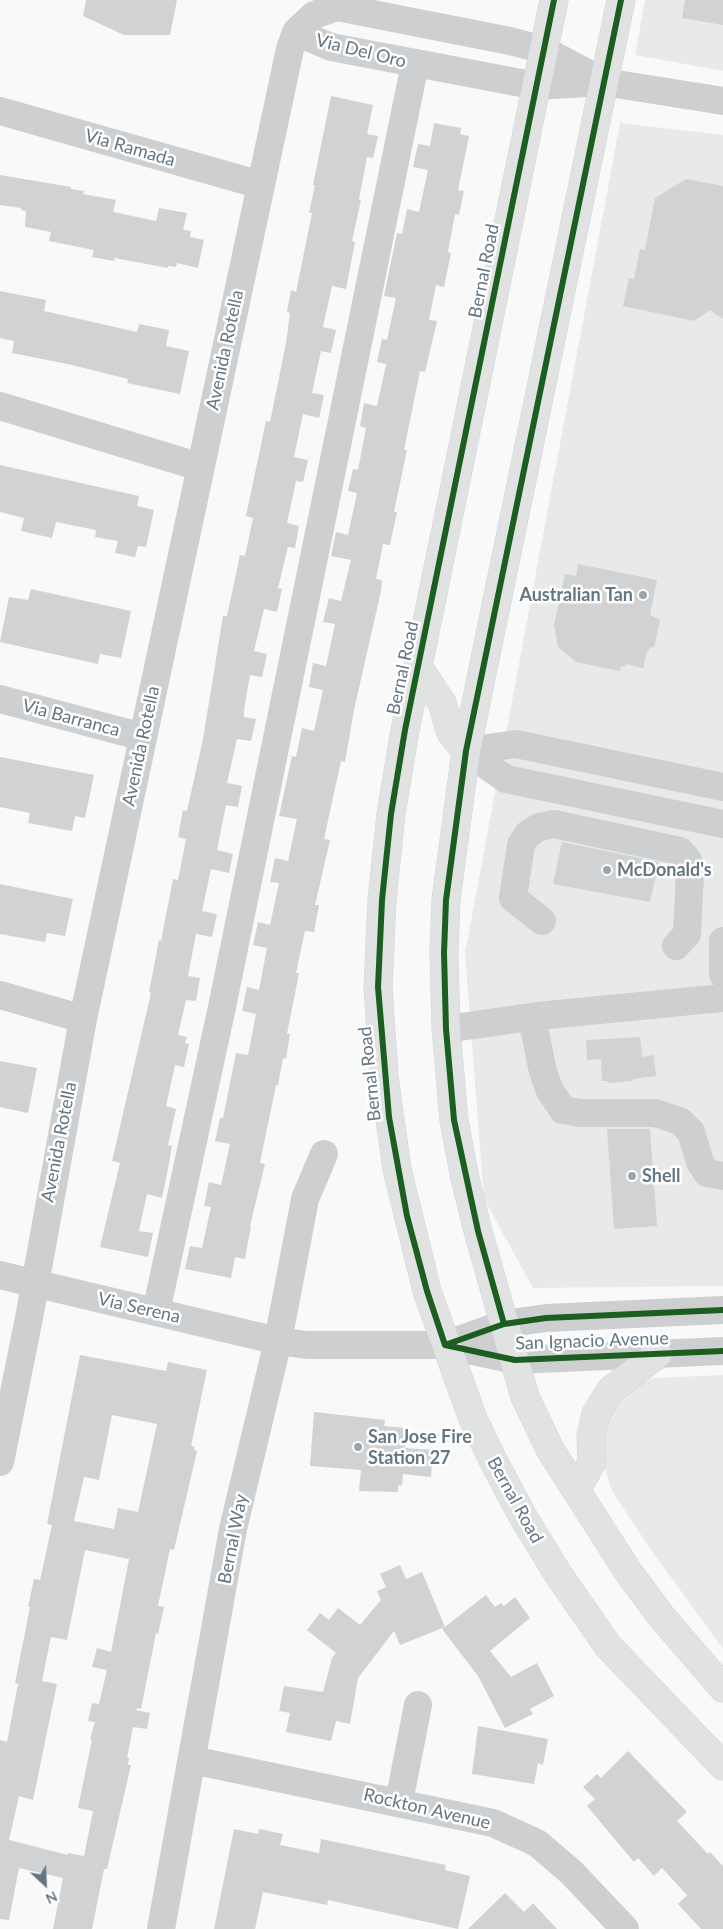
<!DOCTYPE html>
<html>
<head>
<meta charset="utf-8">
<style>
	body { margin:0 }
	#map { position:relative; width:723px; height:1929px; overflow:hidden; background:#f9f9f9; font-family:Lato,sans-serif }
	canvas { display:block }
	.north { position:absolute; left:20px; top:1859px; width:50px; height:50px; -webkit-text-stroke:4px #fff; paint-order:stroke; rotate:155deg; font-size:14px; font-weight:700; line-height:20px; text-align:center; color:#657683 }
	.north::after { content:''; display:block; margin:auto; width:18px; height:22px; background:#657683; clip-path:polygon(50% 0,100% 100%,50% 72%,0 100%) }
</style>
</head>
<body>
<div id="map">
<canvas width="723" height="1929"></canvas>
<div class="north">N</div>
</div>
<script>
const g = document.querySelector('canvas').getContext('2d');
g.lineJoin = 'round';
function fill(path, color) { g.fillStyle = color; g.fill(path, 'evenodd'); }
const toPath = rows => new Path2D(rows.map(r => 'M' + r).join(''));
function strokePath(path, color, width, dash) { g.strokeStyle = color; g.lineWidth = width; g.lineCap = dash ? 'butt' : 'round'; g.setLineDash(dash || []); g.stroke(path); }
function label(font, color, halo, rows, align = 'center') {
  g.font = font + ' Lato,sans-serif'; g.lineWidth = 5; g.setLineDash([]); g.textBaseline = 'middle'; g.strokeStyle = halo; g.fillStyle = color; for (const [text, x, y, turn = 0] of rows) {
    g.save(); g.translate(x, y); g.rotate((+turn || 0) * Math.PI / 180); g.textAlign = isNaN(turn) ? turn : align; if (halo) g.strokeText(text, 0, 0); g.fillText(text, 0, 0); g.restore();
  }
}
const built = toPath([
	[645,0,723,0,723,71,635,55],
	[620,123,723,135,723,1286,533,1288,484,1199,465,953],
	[723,1375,723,1649,649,1547,612,1491,593,1431,617,1394,654,1378]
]);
const building = toPath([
	[86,0,177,0,170,35,124,35,83,16],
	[685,0,723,0,723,25,682,18],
	[331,96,373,105,367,134,378,136,373,158,367,157,359,199,361,200,352,241,355,242,346,289,332,286,323,327,336,330,331,353,321,351,312,393,324,395,319,418,303,414,294,457,308,460,303,482,296,481,287,523,299,526,295,548,288,547,278,588,282,589,277,612,264,609,254,651,267,654,262,677,250,675,244,710,244,717,256,719,251,741,237,739,227,783,242,786,238,807,226,805,217,850,233,854,229,873,211,869,202,911,217,914,212,937,196,934,188,976,200,978,196,1001,186,1000,178,1035,187,1037,185,1043,189,1044,184,1067,175,1065,166,1106,176,1109,168,1145,172,1146,167,1174,162,1198,147,1194,139,1231,153,1233,148,1257,100,1247,120,1163,112,1161,151,993,149,992,159,940,161,941,173,879,178,880,186,839,178,837,183,810,187,811,203,739,223,616,227,616,240,555,245,556,253,518,246,516,266,421,270,422,286,343,290,313,287,312,291,290,296,292,312,213,309,213,315,185,313,185],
	[434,123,461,128,460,134,469,136,458,190,464,191,459,215,455,214,448,252,451,253,444,287,436,285,429,320,437,321,425,372,420,371,404,450,407,450,394,512,397,512,390,545,383,544,376,579,382,580,381,591,354,710,345,762,341,761,324,839,330,840,315,905,319,905,314,932,305,931,296,973,299,973,287,1034,290,1034,286,1059,283,1058,278,1085,276,1085,260,1163,265,1164,250,1226,251,1226,245,1259,235,1257,231,1278,185,1269,190,1246,202,1248,211,1207,204,1206,209,1182,221,1185,230,1144,215,1141,220,1118,223,1118,236,1053,248,1055,256,1014,242,1011,247,987,259,990,267,948,253,945,258,922,270,925,279,883,270,882,275,858,288,861,297,819,279,816,292,756,296,757,302,728,314,731,323,690,309,687,313,663,326,666,335,624,323,622,329,598,341,601,351,560,331,556,336,532,348,535,357,493,348,491,353,469,358,470,366,428,360,426,364,403,377,406,386,364,377,362,382,339,387,340,396,298,384,296,397,233,402,234,407,209,419,212,428,170,413,167,418,144,430,146],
	[0,175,71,187,71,189,84,191,83,194,116,200,113,212,156,221,159,208,187,213,183,230,191,231,190,237,204,240,198,268,177,263,176,267,168,266,168,268,115,258,114,261,92,257,94,250,49,241,51,232,25,227,26,211,21,210,21,208,0,205],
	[686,179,723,186,723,319,710,310,694,321,623,306,629,278,634,279,640,249,645,250,655,198],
	[0,291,46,300,44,311,137,332,139,324,169,330,166,346,189,351,180,394,127,383,128,379,72,365,12,353,14,341,0,338],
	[0,465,139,496,137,506,154,510,146,547,138,546,135,557,115,553,118,541,95,537,96,530,56,522,52,538,21,531,24,518,0,512],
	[578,564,657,580,650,615,660,620,654,648,650,647,649,651,647,651,643,668,626,664,625,667,621,666,620,671,576,662,558,647,554,625,565,574,576,576],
	[31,589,131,611,121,658,100,654,98,664,0,642,9,597,28,600],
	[0,757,94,775,85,818,75,816,72,831,28,823,30,813,0,807],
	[562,842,659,862,650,902,553,884],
	[0,884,73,899,65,936,47,933,45,942,0,934],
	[640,1037,642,1057,654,1055,656,1076,633,1079,633,1081,608,1083,608,1081,602,1081,601,1059,587,1060,586,1040],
	[0,1061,37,1068,28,1113,0,1107],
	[607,1129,650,1129,657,1226,614,1229],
	[80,1355,166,1371,168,1362,207,1370,191,1446,195,1447,194,1450,197,1451,174,1550,170,1549,158,1606,164,1607,158,1634,156,1633,141,1709,137,1708,136,1710,150,1713,147,1729,133,1727,127,1758,129,1758,128,1765,131,1765,107,1869,104,1869,92,1929,53,1929,63,1878,19,1868,9,1920,0,1919,0,1740,7,1742,18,1684,15,1683,30,1607,28,1607,34,1579,40,1580,52,1525,47,1524],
	[112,1415,157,1424,138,1512,118,1508,114,1529,74,1521,84,1477,99,1480],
	[85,1550,129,1559,111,1652,97,1648,92,1667,107,1670,99,1704,92,1703,88,1721,95,1722,90,1739,92,1740,78,1808,93,1811,84,1856,68,1853,68,1855,9,1840,19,1796,33,1800,57,1684,42,1681,47,1656,51,1637,67,1640],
	[314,1412,385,1420,384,1426,406,1428,405,1448,433,1450,431,1477,403,1474,402,1486,398,1485,398,1492,359,1491,361,1470,310,1466],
	[400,1565,406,1579,422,1572,445,1627,400,1645,394,1631,358,1678,350,1724,336,1721,331,1741,286,1732,290,1713,279,1711,284,1686,323,1692,332,1658,336,1653,307,1630,320,1613,329,1620,338,1608,360,1625,381,1600,377,1591,386,1587,380,1574],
	[486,1595,495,1607,501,1603,504,1606,515,1597,530,1618,490,1651,511,1677,537,1663,554,1696,530,1709,533,1714,505,1728,478,1676,442,1629],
	[478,1726,548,1739,543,1765,538,1763,534,1784,472,1774],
	[628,1751,687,1812,677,1821,708,1854,710,1852,723,1866,723,1929,701,1929,678,1904,687,1895,662,1868,654,1876,638,1858,634,1862,587,1806,595,1799,583,1787,597,1774,601,1778],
	[234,1829,258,1834,259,1829,283,1834,280,1845,319,1853,321,1839,446,1865,445,1870,470,1876,458,1929,328,1900,327,1905,263,1892,255,1929,214,1929],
	[505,1893,524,1912,533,1903,557,1929,468,1929]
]);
const minor = toPath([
	[296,32,331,47,537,86,604,82,723,101],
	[0,111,261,185],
	[0,406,200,467],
	[0,699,143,737],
	[466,751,506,779,723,824],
	[466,751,516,744,723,787],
	[542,921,513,898,521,845,527,835,539,827,554,824,680,851,688,860,690,874,687,934,676,946],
	[723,941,723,974],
	[0,995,83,1019],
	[532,1017,543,1072,550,1091,563,1110,580,1113,655,1113,680,1121,691,1132,700,1162,707,1173,723,1176],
	[446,1029,538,1016,723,998],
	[0,1275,278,1341,306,1345,445,1345,515,1360,723,1351],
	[156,1312,222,1007,415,64],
	[445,1345,504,1324,546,1318,723,1310],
	[0,1462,29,1318,83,1019,290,49,296,32,314,15,337,7,510,41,544,50,604,82],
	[192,1760,493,1823,537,1843,571,1872,625,1929],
	[399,1802,418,1705],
	[161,1929,233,1529,278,1341,305,1199,324,1154]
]);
const major = toPath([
	[554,0,405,730,391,814,382,900,378,987,384,1076,397,1169,427,1291,473,1419,494,1462,522,1515,558,1574,608,1646,723,1766],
	[621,0,466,751,446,900,444,953,446,1029,454,1120,464,1174,478,1231,525,1397,551,1451,629,1573,661,1616,723,1688],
	[419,668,442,703,451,733,466,751],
	[577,1489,592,1462,591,1436,596,1414,611,1390,658,1354]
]);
const cycleway = toPath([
	[504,1324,478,1231,454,1120,446,1029,444,953,446,900,466,751,621,0],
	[445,1345,427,1291,407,1216,389,1117,378,987,382,900,391,814,405,730,554,0],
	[445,1345,504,1324,546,1318,723,1310],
	[445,1345,515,1360,723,1351]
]);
const markers = [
	[643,595,5,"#99a4ac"],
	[607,870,5,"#99a4ac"],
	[632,1176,5,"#99a4ac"],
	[358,1447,5,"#99a4ac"]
];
const streetNames = [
	["Via Del Oro",361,51,14],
	["Via Ramada",130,148,16],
	["Bernal Road",484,271,-79],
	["Avenida Rotella",225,350,-78],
	["Bernal Road",403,668,-78],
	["Via Barranca",71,718,15],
	["Avenida Rotella",141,746,-78],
	["Bernal Road",370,1074,-96],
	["Avenida Rotella",59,1142,-79],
	["Via Serena",139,1308,13],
	["San Ignacio Avenue",592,1341,-2],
	["Bernal Road",515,1500,61],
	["Bernal Way",233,1539,-79],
	["Rockton Avenue",427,1809,13]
];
const poiNames = [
	["Australian Tan",633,595,"right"],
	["McDonald's",617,870],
	["Shell",642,1176],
	["San Jose Fire",368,1437],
	["Station 27",368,1458]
];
fill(built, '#e8e9e9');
fill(building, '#d0d2d3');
strokePath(major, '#d5d6d7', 29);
strokePath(minor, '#cecfd0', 28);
strokePath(major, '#e1e2e2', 28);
strokePath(cycleway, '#1b5e20', 6);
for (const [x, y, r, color] of markers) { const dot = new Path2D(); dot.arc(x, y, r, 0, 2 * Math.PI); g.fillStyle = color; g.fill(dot); strokePath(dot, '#fff', 2); }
label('18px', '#657683', '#fff', streetNames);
label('bold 18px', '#657683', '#fff', poiNames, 'left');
</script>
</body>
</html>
